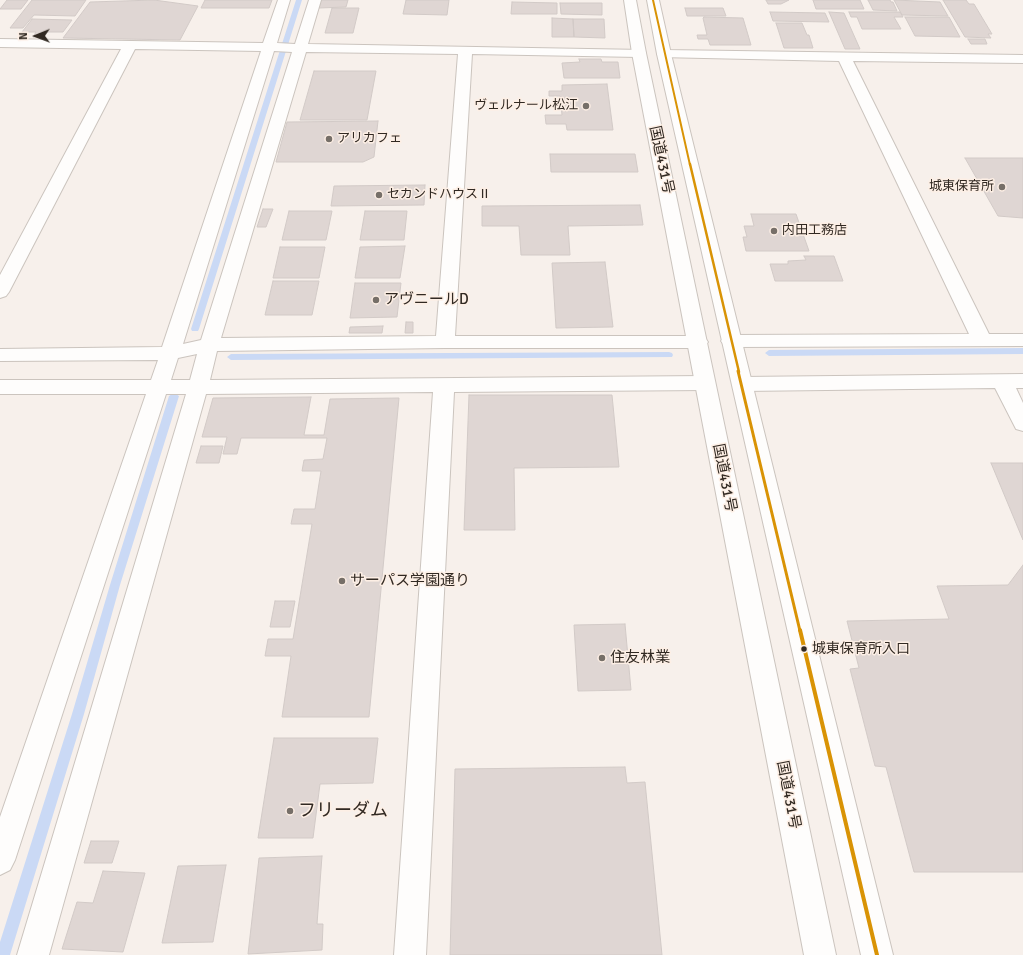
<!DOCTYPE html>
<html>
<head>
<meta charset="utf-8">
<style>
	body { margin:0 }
	#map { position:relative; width:1023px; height:955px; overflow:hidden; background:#f7f0eb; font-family:Signika,sans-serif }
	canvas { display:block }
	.north { position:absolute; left:16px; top:16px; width:40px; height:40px; -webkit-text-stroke:3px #fdefe5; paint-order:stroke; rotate:269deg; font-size:11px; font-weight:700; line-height:16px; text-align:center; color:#312922 }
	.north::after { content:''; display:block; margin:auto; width:14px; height:18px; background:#312922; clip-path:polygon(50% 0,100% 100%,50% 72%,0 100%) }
</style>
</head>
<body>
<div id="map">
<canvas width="1023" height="955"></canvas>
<div class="north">N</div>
</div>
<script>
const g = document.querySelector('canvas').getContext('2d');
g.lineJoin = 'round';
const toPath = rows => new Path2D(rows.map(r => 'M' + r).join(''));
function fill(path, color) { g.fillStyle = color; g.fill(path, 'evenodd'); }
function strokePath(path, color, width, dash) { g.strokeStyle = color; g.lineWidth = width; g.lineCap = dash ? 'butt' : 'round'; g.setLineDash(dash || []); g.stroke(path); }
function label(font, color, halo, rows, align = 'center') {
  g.font = font + ' Signika,"Noto Sans JP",sans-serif'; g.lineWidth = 3; g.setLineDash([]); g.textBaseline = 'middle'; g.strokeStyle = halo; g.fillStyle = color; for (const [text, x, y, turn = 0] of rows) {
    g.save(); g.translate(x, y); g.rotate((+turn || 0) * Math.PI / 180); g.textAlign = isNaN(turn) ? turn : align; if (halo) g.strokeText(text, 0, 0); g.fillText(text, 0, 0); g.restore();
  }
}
const stream = toPath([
	[296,0,302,0,199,329,198,331,192,331,191,329,296,0],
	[1023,348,1023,354,769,356,765,353,769,350,1023,348],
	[669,352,672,353,673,355,672,357,231,360,227,357,231,354,669,352],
	[174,393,179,396,120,585,84,714,10,955,0,955,0,942,72,714,110,585,169,396,174,393]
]);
const building = toPath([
	[7,0,28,0,21,9,0,9,7,0],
	[32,0,86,0,75,16,34,15,23,28,10,28,32,0],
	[154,0,198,6,180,40,63,38,90,2,154,0],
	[205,0,272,0,269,8,201,8,205,0],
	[321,0,348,0,346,7,319,8,321,0],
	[406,0,449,0,447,15,403,14,406,0],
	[766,0,789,0,781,4,768,4,766,0],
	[813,0,860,0,864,9,816,9,813,0],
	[868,0,890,0,891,2,893,2,897,11,873,10,868,0],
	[894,0,940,2,948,16,902,15,894,0],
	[943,0,966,0,969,4,974,4,992,34,988,34,991,38,965,37,943,0],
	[512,2,557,3,557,14,511,14,512,2],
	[560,3,602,3,602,15,561,14,560,3],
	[332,8,359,8,353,33,325,33,332,8],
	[685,8,723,8,726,16,687,16,685,8],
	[770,12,825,13,829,22,773,21,770,12],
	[829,12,844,13,860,49,845,49,829,12],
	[849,12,900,12,903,17,894,17,901,29,862,29,857,17,851,17,849,12],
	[704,17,743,18,751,45,710,45,708,39,698,39,697,35,707,35,703,18,704,17],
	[905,17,949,17,960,37,915,36,905,17],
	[552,18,573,19,574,37,552,37,552,18],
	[32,19,72,20,63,32,44,32,40,37,33,37,36,32,22,32,32,19],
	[573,19,604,19,605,38,574,37,573,19],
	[776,23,802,23,807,35,809,35,813,48,784,48,776,23],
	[968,39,985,39,987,44,971,44,968,39],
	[579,59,601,59,602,62,618,62,620,78,564,78,562,63,580,62,579,59],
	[314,71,376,71,367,120,300,120,314,71],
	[607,84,613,130,567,130,566,124,546,124,545,115,562,115,560,96,549,96,549,91,562,91,562,85,607,84],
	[378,121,374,157,363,162,276,162,287,122,378,121],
	[550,154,635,154,638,172,551,172,550,154],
	[965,158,1023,158,1023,218,998,216,965,158],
	[425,185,424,205,331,206,334,186,425,185],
	[640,205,643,225,568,226,570,255,521,255,519,226,482,226,482,206,640,205],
	[263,209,273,209,266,227,257,227,263,209],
	[289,211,332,211,326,240,282,240,289,211],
	[365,211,407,211,404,240,360,240,365,211],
	[751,214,796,214,809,251,746,251,743,237,747,237,744,226,754,226,751,214],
	[405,246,400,278,355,278,360,247,405,246],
	[280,247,325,247,319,278,273,278,280,247],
	[804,256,834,256,843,281,775,281,770,264,788,264,788,261,806,260,804,256],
	[605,262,613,327,556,328,552,263,605,262],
	[273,281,319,281,312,315,265,315,273,281],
	[355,283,401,283,397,317,350,318,355,283],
	[406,322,413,322,413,333,405,333,406,322],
	[383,326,382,333,349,333,350,327,383,326],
	[469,395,612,395,619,467,514,468,515,530,464,530,469,395],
	[311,397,304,435,324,435,330,399,399,398,369,717,282,717,291,656,265,656,268,639,293,639,312,524,291,524,294,509,315,509,321,471,302,471,304,460,323,459,327,438,241,438,237,454,223,454,227,437,202,437,213,398,311,397],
	[201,446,223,446,219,463,196,463,201,446],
	[991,463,1023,463,1023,540,991,463],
	[1023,565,1023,872,914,872,886,767,875,766,850,669,859,668,847,621,949,619,937,586,1008,585,1023,565],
	[275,601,295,601,290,627,270,627,275,601],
	[625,624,631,690,578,691,574,625,625,624],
	[274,738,378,738,373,783,320,784,313,838,258,838,274,738],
	[625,767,627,783,645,782,662,955,450,955,455,769,625,767],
	[91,841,119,841,112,863,84,863,91,841],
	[322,856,317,924,323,924,322,950,248,954,259,858,322,856],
	[226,865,213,942,162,943,178,866,226,865],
	[103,871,145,873,123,952,62,949,77,902,93,903,103,871]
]);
const street = toPath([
	[278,0,290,0,277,43,295,44,309,0,321,0,308,44,644,50,646,53,644,56,639,57,472,54,455,336,698,336,705,338,708,342,705,346,698,348,445,348,217,351,210,380,705,376,712,378,715,383,712,388,705,390,454,392,426,955,394,955,433,392,206,394,49,955,17,955,186,394,166,394,15,860,10,870,0,875,0,817,146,394,0,394,0,380,151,380,158,360,0,361,0,349,162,347,261,51,135,49,9,292,6,296,0,298,0,275,121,49,0,47,0,39,263,43,278,0],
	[274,51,292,52,201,340,183,344,274,51],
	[306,52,458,54,436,336,221,338,306,52],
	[197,354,190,380,171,380,178,358,197,354],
	[664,50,1023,55,1023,63,853,61,989,334,1023,334,1023,346,731,347,724,345,721,341,724,337,731,335,969,334,839,61,659,57,657,54,659,51,664,50],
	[1023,374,1023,388,1016,388,1023,403,1023,431,1016,429,995,388,742,391,735,389,732,384,735,379,742,377,1023,374]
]);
const highway = toPath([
	[624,0,636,0,646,53,836,955,804,955,632,53,624,0],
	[647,0,659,0,671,54,893,955,861,955,657,54,647,0]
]);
const bus1Far3 = toPath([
	[653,0,690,165]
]);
const bus1Far2 = toPath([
	[690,164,739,372]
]);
const bus1Far1 = toPath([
	[738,371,800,631]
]);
const bus1 = toPath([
	[800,630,877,955]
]);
const markers = [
	[586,106,4,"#766f68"],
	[329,139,4,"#766f68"],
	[1002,187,4,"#766f68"],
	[379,195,4,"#766f68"],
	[774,231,4,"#766f68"],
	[376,300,4,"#766f68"],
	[342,581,4,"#766f68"],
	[804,649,3.5,"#312922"],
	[602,658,4,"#766f68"],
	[290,811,4,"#766f68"]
];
const farPoinames = [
	["ヴェルナール松江",578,106,"right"],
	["アリカフェ",337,139],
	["城東保育所",994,187,"right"],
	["セカンドハウスⅡ",387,195],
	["内田工務店",782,231]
];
const busNames = [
	["城東保育所入口",812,649]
];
const streetNames = [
	["国道431号",661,160,78],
	["国道431号",724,478,79],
	["国道431号",788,795,79]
];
const poiNames = [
	["アヴニールD",384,300],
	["サーパス学園通り",350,581],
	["住友林業",610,658]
];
const nearPoinames = [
	["フリーダム",298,811]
];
fill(stream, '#cad9f5');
fill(building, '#dfd6d3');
strokePath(building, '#d2cac7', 1);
strokePath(street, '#cbc4be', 2);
strokePath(highway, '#cbc4be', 2);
fill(street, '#fefdfc');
fill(highway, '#fefdfc');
strokePath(bus1Far3, '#d99305', 2);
strokePath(bus1Far2, '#d99305', 2.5);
strokePath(bus1Far1, '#d99305', 3);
strokePath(bus1, '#d99305', 4);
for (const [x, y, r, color] of markers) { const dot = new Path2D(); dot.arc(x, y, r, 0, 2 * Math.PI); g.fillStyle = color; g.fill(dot); strokePath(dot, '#fdefe5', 1.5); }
label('13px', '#312922', '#fdefe5', farPoinames, 'left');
label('14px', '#312922', '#fdefe5', busNames, 'left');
label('15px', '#312922', '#fdefe5', streetNames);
label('15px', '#312922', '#fdefe5', poiNames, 'left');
label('18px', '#312922', '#fdefe5', nearPoinames, 'left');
</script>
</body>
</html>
